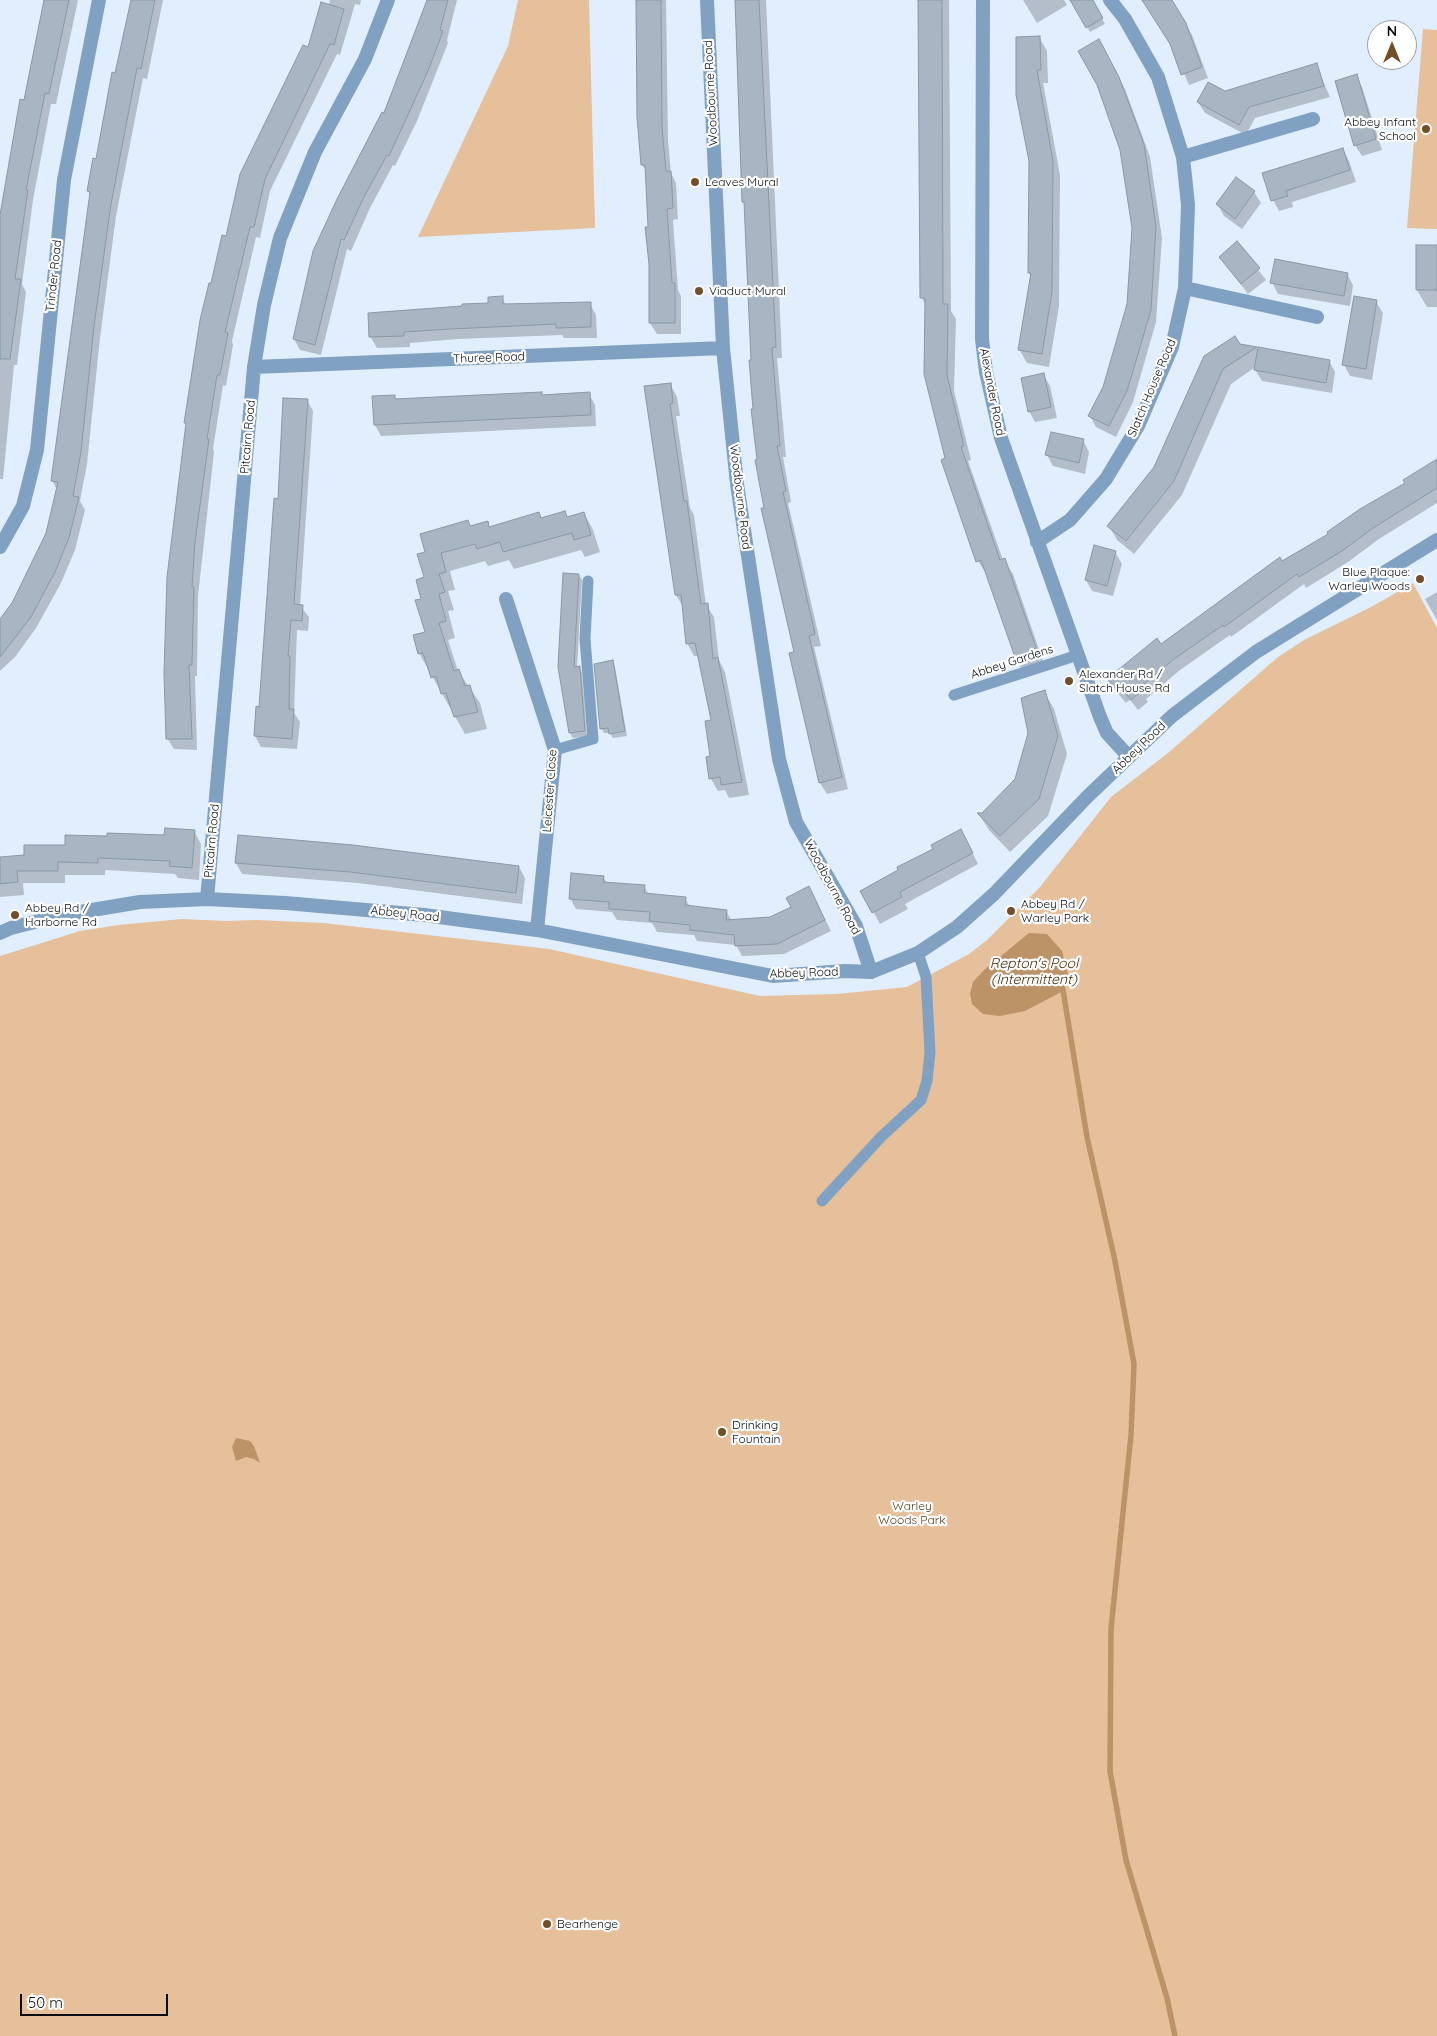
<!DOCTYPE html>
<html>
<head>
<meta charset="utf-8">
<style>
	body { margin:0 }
	#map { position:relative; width:1437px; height:2036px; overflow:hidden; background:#e0eefd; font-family:Quicksand,sans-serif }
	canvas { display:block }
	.north { position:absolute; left:1367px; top:20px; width:50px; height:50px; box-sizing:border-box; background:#fff; border:1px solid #9c9ea0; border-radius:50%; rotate:0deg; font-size:14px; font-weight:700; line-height:20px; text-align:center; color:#080d11 }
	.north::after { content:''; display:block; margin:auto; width:18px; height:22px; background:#734f29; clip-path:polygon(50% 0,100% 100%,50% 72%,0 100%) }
	.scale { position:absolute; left:20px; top:1994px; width:148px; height:22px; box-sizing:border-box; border:2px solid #080d11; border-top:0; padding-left:6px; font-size:15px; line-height:18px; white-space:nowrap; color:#080d11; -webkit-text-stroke:4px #fff; paint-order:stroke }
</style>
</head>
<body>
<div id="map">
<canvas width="1437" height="2036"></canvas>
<div class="north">N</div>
<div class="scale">50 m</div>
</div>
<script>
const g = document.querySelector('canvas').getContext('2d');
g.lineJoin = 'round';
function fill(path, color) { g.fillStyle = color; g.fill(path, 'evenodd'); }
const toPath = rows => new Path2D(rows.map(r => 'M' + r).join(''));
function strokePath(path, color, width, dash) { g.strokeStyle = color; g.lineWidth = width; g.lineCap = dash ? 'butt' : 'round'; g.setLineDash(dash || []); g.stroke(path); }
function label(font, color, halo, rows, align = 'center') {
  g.font = font + ' Quicksand,sans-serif'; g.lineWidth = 4.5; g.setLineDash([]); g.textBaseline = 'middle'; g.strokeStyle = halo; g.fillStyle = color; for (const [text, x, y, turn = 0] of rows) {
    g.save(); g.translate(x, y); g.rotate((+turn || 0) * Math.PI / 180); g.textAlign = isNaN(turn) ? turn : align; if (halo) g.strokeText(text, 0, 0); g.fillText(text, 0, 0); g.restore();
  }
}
const green = toPath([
	[518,0,589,0,595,228,418,237,508,46],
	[1423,29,1437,30,1437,229,1407,228],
	[1413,583,1437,628,1437,2036,0,2036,0,956,80,931,118,925,182,919,226,921,257,920,324,923,549,949,760,996,837,994,907,987,969,954,987,940,1040,887,1111,797,1168,753,1278,657,1304,640,1371,607]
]);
const water = toPath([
	[1029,933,1047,934,1062,951,1069,978,1063,991,1025,1011,1000,1016,983,1014,972,1004,970,994,973,982,984,970],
	[236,1438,250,1441,254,1446,260,1463,254,1459,246,1457,236,1461,232,1447]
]);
const shadow = toPath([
	[46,0,78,0,56,104,51,104,33,200,22,284,26,292,17,365,14,365,3,479,0,479,0,223],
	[132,0,163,0,147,79,143,78,116,216,100,338,87,464,80,501,85,510,75,550,61,583,36,628,15,657,0,671,0,621,13,604,47,533,57,490,52,480,91,196,88,191,97,161],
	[330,0,361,0,360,5,355,4,340,55,337,54,270,191,260,238,256,237,232,341,233,345,226,386,223,385,213,449,214,452,198,596,197,676,195,676,197,750,174,749,167,738,187,426,185,422,212,285,227,237,329,6],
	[428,0,457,0,447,40,448,43,417,121,395,166,393,165,370,208,351,251,347,249,321,355,300,350,294,339],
	[636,0,666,0,668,140,671,173,676,183,678,219,673,220,678,290,681,296,681,334,657,334,650,323,650,228,647,172,642,165,639,117],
	[737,0,766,0,782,358,777,358,786,457,783,457,791,502,788,503,821,646,814,647,848,789,827,794,820,783,791,654,796,653,765,509,758,460],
	[919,0,949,0,951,311,956,319,954,391,971,460,968,461,1003,560,1013,574,1046,670,1026,677,1018,663,987,575,978,561,946,459,926,305,921,297],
	[1023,0,1064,0,1067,5,1037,23],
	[1143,0,1170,0,1192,35,1208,78,1189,85,1172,46],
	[1095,6,1105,24,1090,32,1080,14],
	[1039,37,1047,51,1048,83,1043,83,1060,175,1059,306,1049,367,1027,363,1019,349,1031,277,1029,273,1030,161],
	[1098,41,1125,89,1150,157,1162,238,1156,322,1133,402,1116,437,1096,427,1090,416,1104,387,1128,304,1133,228,1122,150],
	[1316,65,1330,97,1255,118,1246,135,1205,113,1198,102],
	[1356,76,1362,87,1382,150,1362,156,1355,145],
	[1343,149,1349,161,1356,182,1292,202,1293,207,1279,211,1273,200],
	[1254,192,1261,203,1242,229,1224,216,1218,205],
	[1237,243,1266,280,1248,294,1220,257],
	[1437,246,1437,307,1427,307,1417,290],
	[1347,274,1353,285,1350,306,1278,294,1272,282],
	[502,298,506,305,590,304,596,315,597,338,564,338,562,335,458,339,410,343,410,347,377,348,370,336,489,304],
	[1376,302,1383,313,1372,380,1350,376,1344,365],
	[1239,345,1257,348,1259,352,1329,361,1335,372,1332,393,1262,381,1254,368,1231,384,1182,495,1134,554,1117,540,1109,526,1155,468,1205,356],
	[1043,374,1050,386,1057,418,1035,422,1029,411],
	[670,384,677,397,680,416,676,416,690,508,694,515,706,605,714,617,719,660,725,672,749,795,729,798,725,790,718,791,711,779,712,721,699,656,694,656,687,643,684,608,676,595,646,387],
	[541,393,543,396,589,394,595,405,596,426,381,436,375,425,394,396,396,400],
	[307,400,313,411,300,606,309,617,308,631,297,630,294,713,300,722,297,749,261,747,255,736,260,708,279,500],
	[1083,440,1089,452,1085,474,1053,466,1047,455],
	[1437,460,1437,503,1379,539,1348,562,1306,588,1304,584,1231,637,1230,635,1180,670,1146,699,1148,702,1138,710,1130,700,1126,703,1115,690,1109,679,1282,563,1406,484],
	[539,513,542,519,565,513,567,518,584,513,593,530,600,552,585,557,581,550,514,569,509,560,488,566,485,561,450,571,455,590,448,591,454,610,448,611,455,638,448,640,458,671,480,703,487,729,465,734,419,653,426,633,423,600,427,553,468,522,471,527,487,523,490,528],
	[1115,552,1122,564,1113,596,1092,591,1086,580],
	[579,575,582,580,577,668,579,668,582,673,587,736,573,738,570,733,559,667],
	[1437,592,1437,620,1425,599],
	[612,662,615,667,627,736,613,738,610,733,604,733,601,728],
	[1044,692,1054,709,1067,754,1048,816,1010,852,989,830,979,814,982,814,1017,780],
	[194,831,201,844,199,880,178,878,175,874,105,870,105,875,65,875,65,883,23,883,24,895,0,897,0,859,25,856,66,846],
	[967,842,978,864,905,904,908,909,880,924,862,891],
	[236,863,519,867,525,878,522,904,358,883,242,874],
	[603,877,607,883,644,886,649,895,685,898,690,907,726,911,732,921,771,918,815,899,831,931,784,954,742,956,736,945,697,941,694,935,657,932,652,923,617,920,612,912,576,909,570,898]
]);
const stream = toPath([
	[1062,984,1087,1137,1115,1261,1134,1364,1131,1435,1111,1629,1110,1771,1126,1860,1167,1998,1175,2036]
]);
const building = toPath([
	[44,0,69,0,49,94,45,93,26,190,28,190,15,279,21,279,10,359,0,359,0,215,20,99,24,100,44,0],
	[131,0,155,0,141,69,137,68,111,204,94,326,81,452,73,496,79,497,69,538,55,572,31,617,0,657,0,619,12,603,46,533,58,482,51,481,90,192,87,191,93,158,96,159,112,72,115,73,131,0],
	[427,0,448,0,440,30,443,31,428,71,389,156,387,155,364,197,344,240,341,239,315,345,293,339,313,251,337,199,382,112,384,113,427,0],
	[636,0,661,0,662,128,666,171,671,171,673,208,667,209,672,283,675,283,675,323,649,323,649,264,645,227,648,227,645,165,641,165,637,117,636,0],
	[735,0,759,0,774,306,776,347,772,348,780,446,777,446,786,491,783,492,815,634,809,636,842,777,819,783,789,653,794,652,761,508,764,508,755,460,757,459,751,409,753,409,749,360,751,360,744,202,742,202,735,0],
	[918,0,942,0,943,304,948,304,947,375,964,446,961,447,1000,560,1005,558,1039,656,1017,663,981,560,976,562,941,460,945,458,924,374,925,298,920,298,918,0],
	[1070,0,1093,0,1103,18,1086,28,1070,0],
	[1142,0,1172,0,1186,23,1202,67,1181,75,1170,44,1142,0],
	[321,2,344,9,334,45,330,44,265,179,254,227,250,227,225,332,228,333,220,375,217,375,207,439,209,439,195,542,192,587,194,587,192,665,189,665,192,739,166,739,164,673,167,577,186,423,184,423,200,320,209,283,211,283,222,235,226,236,240,174,303,45,308,47,321,2],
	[1040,36,1041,70,1037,70,1053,161,1052,292,1042,354,1018,350,1031,273,1028,273,1029,161,1016,95,1016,37,1040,36],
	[1099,39,1119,77,1144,144,1156,226,1151,310,1127,391,1109,426,1088,416,1103,387,1127,304,1132,228,1120,150,1097,85,1078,51,1099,39],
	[1317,63,1324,86,1249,107,1239,125,1197,102,1208,82,1225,91,1317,63],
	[1357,74,1376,139,1354,146,1335,81,1357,74],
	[1343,148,1350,170,1286,191,1288,196,1271,201,1262,173,1343,148],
	[1236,177,1255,191,1235,219,1216,204,1236,177],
	[1237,241,1260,268,1241,284,1219,257,1237,241],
	[1416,245,1437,245,1437,290,1416,290,1416,245],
	[1275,259,1348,273,1344,296,1270,283,1275,259],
	[503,296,503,304,591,302,591,327,556,328,556,324,451,329,404,332,404,336,369,337,368,313,462,306,462,304,488,303,488,297,503,296],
	[1354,296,1377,300,1366,369,1342,365,1354,296],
	[1235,336,1240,344,1257,347,1223,369,1174,481,1126,541,1107,526,1154,467,1204,356,1235,336],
	[1258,347,1330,360,1326,383,1254,370,1258,347],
	[1044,373,1051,407,1028,412,1021,378,1044,373],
	[671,383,673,403,670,404,684,501,687,501,701,604,708,603,713,659,718,657,742,782,721,785,720,777,709,779,706,757,710,756,705,721,711,720,695,643,686,644,681,595,675,595,644,386,671,383],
	[542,392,542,395,590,392,591,415,374,425,372,396,395,395,395,399,542,392],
	[283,398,308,399,294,604,303,605,302,621,291,620,288,656,290,656,289,709,294,709,292,739,254,736,256,706,259,707,274,498,278,499,283,398],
	[1051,432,1084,439,1079,463,1045,455,1051,432],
	[1437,459,1437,488,1373,528,1342,551,1299,577,1297,574,1224,627,1223,625,1174,659,1140,687,1142,690,1131,700,1123,690,1119,693,1107,679,1157,638,1161,644,1280,557,1282,561,1328,534,1327,532,1360,509,1405,483,1403,480,1437,459],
	[565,511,567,517,584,512,591,535,574,540,572,533,503,552,500,542,477,549,475,544,441,553,446,572,439,574,445,592,439,594,446,621,439,623,454,671,459,669,465,686,470,685,478,712,454,717,446,693,441,694,436,676,431,678,423,653,418,654,413,635,425,632,415,600,421,599,416,580,424,577,417,554,425,552,420,534,468,520,470,526,488,521,489,527,539,512,541,518,565,511],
	[1094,545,1116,551,1107,586,1085,580,1094,545],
	[563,573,579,574,574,667,580,666,585,731,569,733,558,667,563,573],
	[613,660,625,731,609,734,608,728,600,729,594,664,613,660],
	[1045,690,1058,736,1039,799,1000,836,977,813,982,813,1015,779,1028,733,1021,698,1045,690],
	[165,828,195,830,192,868,169,866,170,861,98,858,98,863,58,862,58,871,17,871,18,882,0,884,0,857,24,855,24,845,65,845,65,835,107,836,107,833,164,835,165,828],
	[961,829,973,853,900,892,902,897,872,913,860,891,898,870,897,867,933,849,931,845,961,829],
	[238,835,353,845,519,866,516,893,350,872,235,863,238,835],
	[571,873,604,876,603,882,645,885,644,893,686,897,685,905,727,910,726,920,770,917,791,907,786,898,809,886,825,920,777,944,735,946,734,935,690,930,690,925,649,921,650,912,609,909,609,902,569,899,571,873]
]);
const service = toPath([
	[954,695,1078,655],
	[555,750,593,739,585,639,588,581],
	[822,1201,881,1137,921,1100,927,1081,930,1052,926,977,918,953]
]);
const minor = toPath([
	[707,0,723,348,737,484,779,759,796,822,856,926,871,972],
	[983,0,982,339,986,372,1001,438,1100,717,1107,733,1129,757],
	[1183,157,1313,119],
	[1185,288,1317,317],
	[254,367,723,348],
	[1037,542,1070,520,1106,479,1138,426,1172,347,1185,288,1188,205,1183,157,1158,77,1125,19,1110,0],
	[0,547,23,506,37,450,64,180,99,0],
	[506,599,555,750,537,930],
	[207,899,254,367,264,305,280,238,315,152,365,59,388,0]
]);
const tertiary = toPath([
	[0,933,11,928,62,915,140,902,207,899,285,903,424,915,537,930,773,976,845,971,871,972,918,953,957,927,994,894,1088,796,1172,716,1256,652,1437,540]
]);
const markers = [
	[1426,129,5,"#734f29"],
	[695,182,5,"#734f29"],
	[699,291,5,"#734f29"],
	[1420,579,5,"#734f29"],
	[1069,681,5,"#734f29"],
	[1011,911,5,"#734f29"],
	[15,915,5,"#734f29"],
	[722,1432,5,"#734f29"],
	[547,1924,5,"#734f29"]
];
const streetNames = [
	["Woodbourne Road",711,93,-93],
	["Trinder Road",54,276,-84],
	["Thuree Road",489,358,-2],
	["Slatch House Road",1152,388,-67],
	["Alexander Road",992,392,79],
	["Pitcairn Road",248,437,-85],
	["Woodbourne Road",740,497,83],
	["Abbey Gardens",1012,662,-18],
	["Abbey Road",1139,748,-44],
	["Leicester Close",550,791,-86],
	["Pitcairn Road",212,841,-85],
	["Woodbourne Road",832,887,62],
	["Abbey Road",405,914,6],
	["Abbey Road",804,973,-2]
];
const poiNames = [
	["Abbey Infant",1416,122,"right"],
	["School",1416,136,"right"],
	["Leaves Mural",705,182],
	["Viaduct Mural",709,291],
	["Blue Plaque:",1410,572,"right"],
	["Warley Woods",1410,586,"right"],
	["Alexander Rd /",1079,674],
	["Slatch House Rd",1079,688],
	["Abbey Rd /",1021,904],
	["Warley Park",1021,918],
	["Abbey Rd /",25,908],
	["Harborne Rd",25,922],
	["Drinking",732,1425],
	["Fountain",732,1439],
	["Bearhenge",557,1924]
];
const parkNames = [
	["Warley",912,1506],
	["Woods Park",912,1520]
];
const waterNames = [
	["Repton's Pool",1034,964],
	["(Intermittent)",1034,980]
];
fill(green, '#e5c09b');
fill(water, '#bc9267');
fill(shadow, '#0003');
strokePath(stream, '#bc9267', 5.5);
fill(building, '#a8b5c3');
strokePath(building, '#8a97a4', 1);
strokePath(service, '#81a1c3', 11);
strokePath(minor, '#81a1c3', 14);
strokePath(tertiary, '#81a1c3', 14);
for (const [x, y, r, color] of markers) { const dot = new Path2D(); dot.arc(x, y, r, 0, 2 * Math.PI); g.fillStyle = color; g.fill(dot); strokePath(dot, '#fff', 2); }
label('12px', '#080d11', '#fff', streetNames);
label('12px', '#080d11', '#fff', poiNames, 'left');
label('12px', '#573917', '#fff', parkNames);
label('italic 14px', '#472a06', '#fff', waterNames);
</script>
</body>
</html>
